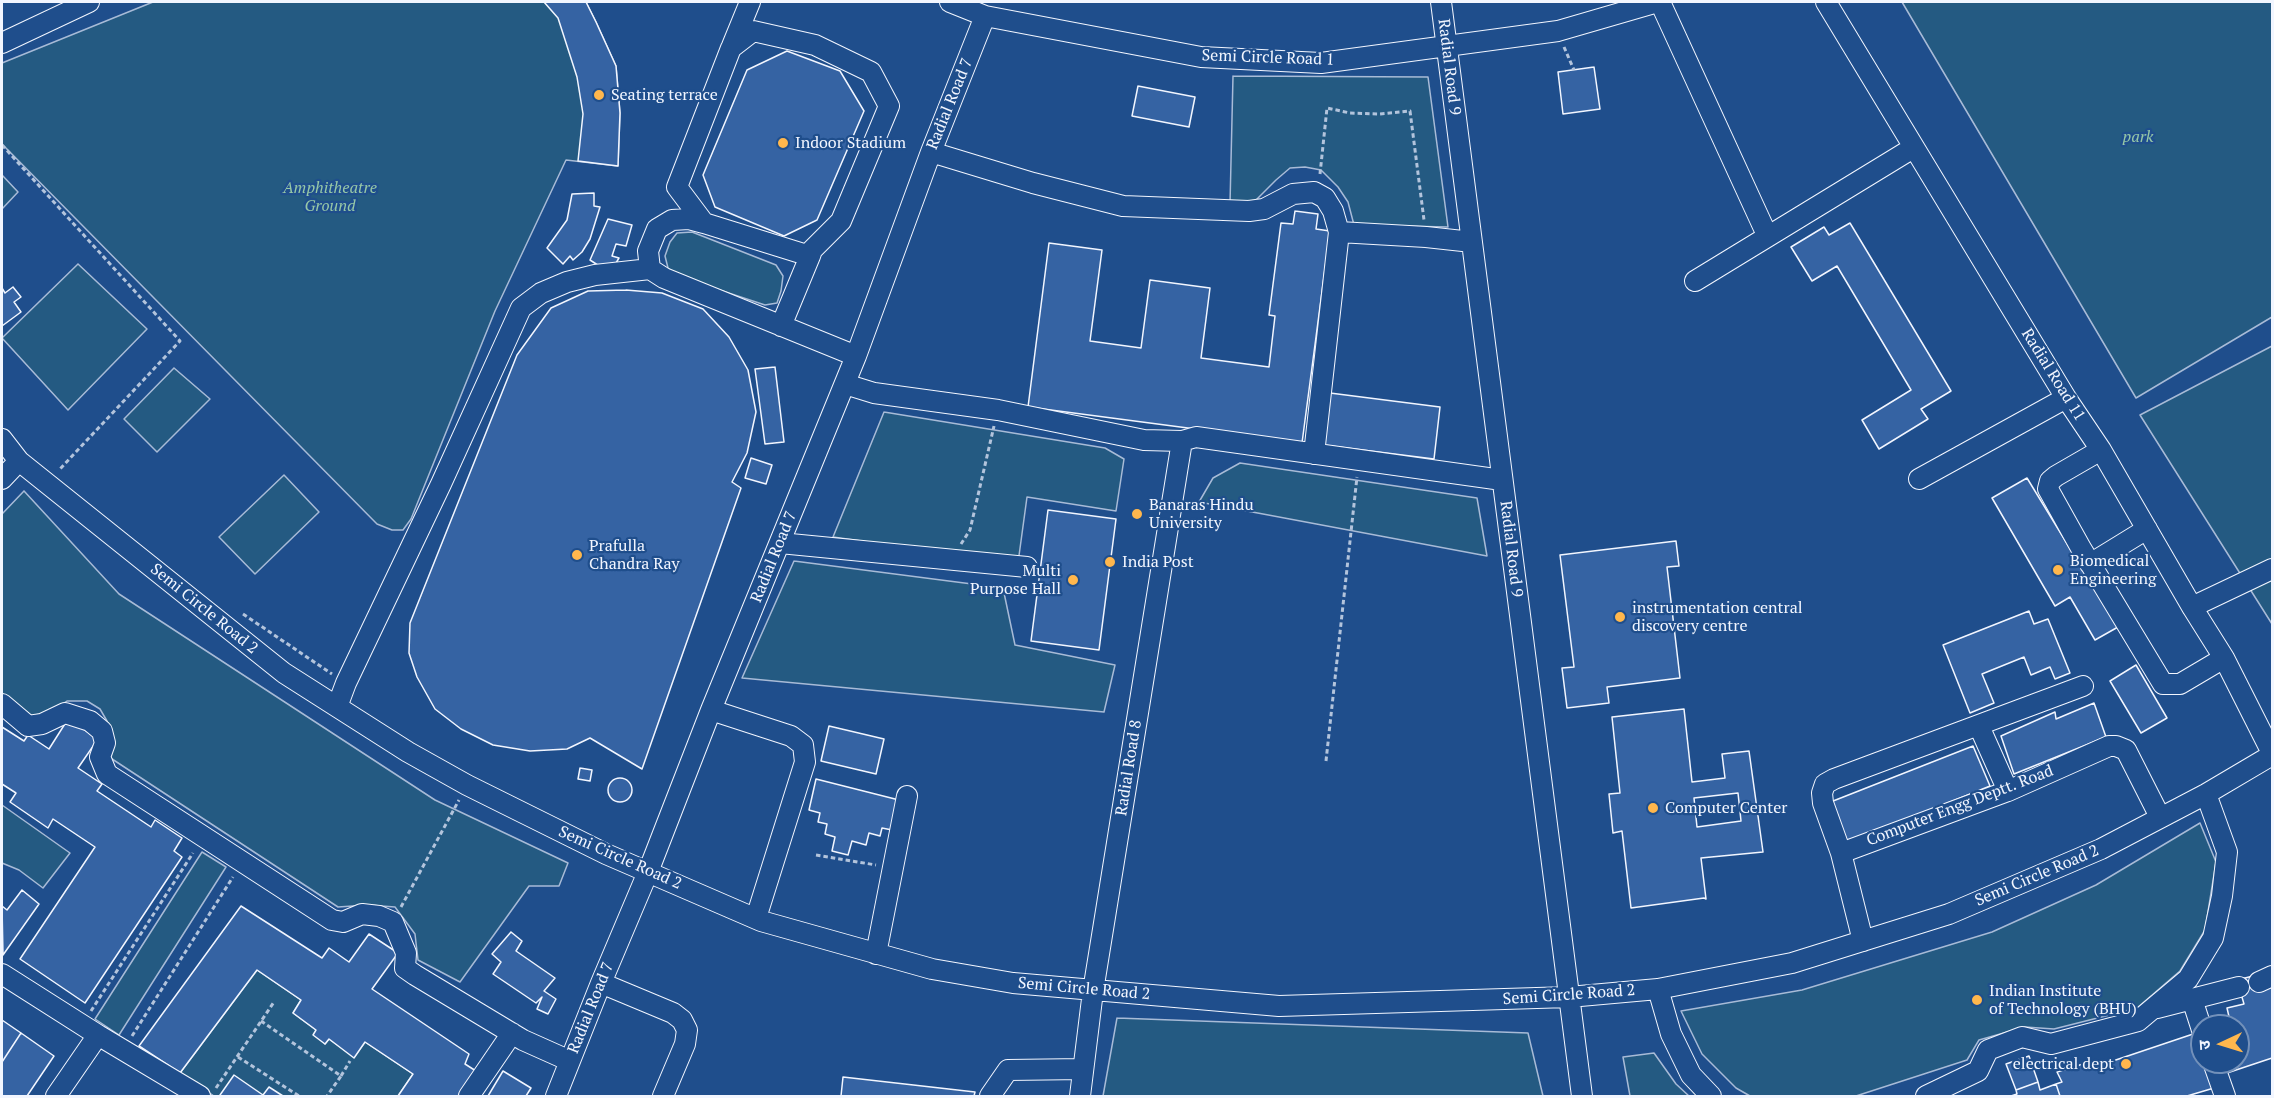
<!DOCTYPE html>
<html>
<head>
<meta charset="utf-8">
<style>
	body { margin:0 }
	#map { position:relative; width:2274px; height:1098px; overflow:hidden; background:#1f4e8c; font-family:"PT Serif","Noto Sans Devanagari",serif }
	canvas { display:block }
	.frame { position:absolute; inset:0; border:3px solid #f2f6ff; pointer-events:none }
	.north { position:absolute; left:2190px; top:1014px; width:60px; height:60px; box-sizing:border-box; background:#1f4e8c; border:2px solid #7391ba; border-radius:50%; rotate:266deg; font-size:16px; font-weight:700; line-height:24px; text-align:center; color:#f2f6ff }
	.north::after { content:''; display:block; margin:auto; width:21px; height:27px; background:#ffb74d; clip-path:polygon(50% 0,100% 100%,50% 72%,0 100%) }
</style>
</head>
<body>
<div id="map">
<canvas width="2274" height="1098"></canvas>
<div class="frame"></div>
<div class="north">उ</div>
</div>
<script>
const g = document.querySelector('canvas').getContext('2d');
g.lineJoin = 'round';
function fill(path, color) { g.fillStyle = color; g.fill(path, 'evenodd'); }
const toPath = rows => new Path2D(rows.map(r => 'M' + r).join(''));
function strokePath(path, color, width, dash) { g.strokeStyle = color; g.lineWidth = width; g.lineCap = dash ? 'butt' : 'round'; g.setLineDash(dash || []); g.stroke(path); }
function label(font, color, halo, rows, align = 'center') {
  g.font = font + ' "PT Serif",serif'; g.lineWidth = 4.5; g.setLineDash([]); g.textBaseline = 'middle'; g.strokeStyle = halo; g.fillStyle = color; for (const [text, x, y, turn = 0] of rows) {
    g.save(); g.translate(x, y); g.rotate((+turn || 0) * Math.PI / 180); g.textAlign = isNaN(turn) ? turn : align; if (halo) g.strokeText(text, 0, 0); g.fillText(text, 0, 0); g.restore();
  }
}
const green = toPath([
	[153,2,586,2,596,22,616,66,620,113,618,166,566,160,495,311,411,519,403,530,392,530,377,524,2,144,2,63,153,2],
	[1902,2,2272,2,2272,317,2136,398,1902,2],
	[1233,76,1428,77,1448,227,1354,225,1348,202,1338,187,1321,170,1305,167,1290,168,1276,180,1252,204,1230,204,1233,76],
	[2,175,18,192,2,209,2,175],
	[692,232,776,265,783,276,781,291,777,303,765,305,680,277,668,268,665,256,670,242,677,233,692,232],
	[78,264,147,329,68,410,2,338,78,264],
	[2272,346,2272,624,2140,415,2272,346],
	[174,368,210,399,157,452,124,419,174,368],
	[884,412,1105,448,1124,459,1116,511,1027,497,1018,563,833,537,884,412],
	[1240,463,1477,498,1487,556,1199,502,1213,478,1240,463],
	[284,475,319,512,255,574,219,537,284,475],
	[24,491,119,594,435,800,568,863,559,886,529,886,460,982,418,960,415,934,395,907,368,905,338,907,109,757,112,734,107,721,100,709,87,701,67,701,52,711,32,716,2,693,2,514,24,491],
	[794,561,1003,588,1015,645,1115,665,1104,712,742,678,794,561],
	[2,805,70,853,43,888,19,870,2,863,2,805],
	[2200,823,2216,862,2205,930,2180,971,2137,1008,2054,1029,2025,1027,1979,1040,1967,1060,1856,1096,1750,1096,1736,1088,1702,1054,1681,1011,1802,990,1992,932,2096,885,2200,823],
	[202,852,226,867,119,1035,95,1019,202,852],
	[257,970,301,1000,293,1013,316,1030,325,1044,329,1039,354,1057,365,1042,413,1074,398,1096,214,1096,180,1073,257,970],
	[1117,1018,1528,1033,1543,1096,1103,1096,1117,1018],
	[1654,1053,1676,1084,1689,1096,1630,1096,1623,1057,1654,1053]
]);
const building = toPath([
	[544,2,586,2,596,22,616,66,620,113,618,166,578,161,583,114,577,77,558,18,544,2],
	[787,51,840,71,864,111,817,220,784,236,715,207,703,175,747,70,787,51],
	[1594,67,1600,109,1563,114,1558,72,1594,67],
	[1138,86,1195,97,1189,127,1132,116,1138,86],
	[594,193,594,206,600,207,590,239,582,252,573,260,570,256,563,264,547,248,567,220,572,194,594,193],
	[1295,211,1318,214,1316,229,1330,231,1302,443,1028,407,1049,243,1102,250,1090,341,1141,348,1150,280,1210,288,1201,358,1269,367,1275,316,1269,315,1281,223,1293,224,1295,211],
	[608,219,632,225,626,246,616,244,612,256,619,258,610,273,590,260,608,219],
	[1850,223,1951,391,1921,409,1928,419,1879,449,1862,420,1911,390,1837,266,1812,281,1791,247,1824,227,1829,235,1850,223],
	[13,287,21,297,14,302,21,312,2,326,2,288,5,293,13,287],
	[626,290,662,293,703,309,729,337,748,370,756,412,747,453,732,482,741,488,642,769,590,738,567,749,530,751,493,745,461,729,435,709,417,677,409,653,410,623,517,355,551,308,588,291,626,290],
	[775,367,784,442,765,444,755,369,775,367],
	[1330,393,1440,407,1434,459,1323,445,1330,393],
	[751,458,772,465,766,484,745,478,751,458],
	[2027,478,2118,627,2095,640,2070,597,2055,606,1992,498,2027,478],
	[1048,510,1116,519,1099,650,1031,641,1048,510],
	[1676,541,1679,566,1667,567,1680,678,1607,687,1609,703,1567,708,1562,668,1574,667,1560,555,1676,541],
	[2029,611,2034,624,2048,619,2070,673,2055,679,2050,667,2031,675,2024,657,1982,674,1994,703,1970,713,1943,645,2029,611],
	[2136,665,2167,718,2141,733,2110,681,2136,665],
	[2094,703,2106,737,2014,774,2001,736,2055,712,2056,719,2094,703],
	[1684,709,1692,782,1725,778,1722,754,1749,751,1763,852,1701,858,1706,899,1704,898,1631,908,1622,831,1613,833,1609,794,1620,793,1612,717,1684,709],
	[1738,793,1741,821,1697,827,1694,798,1738,793],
	[68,719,98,739,78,768,102,784,97,791,151,827,155,820,182,838,174,851,182,857,85,1003,20,959,95,847,53,819,48,828,10,802,16,793,2,784,2,727,24,741,28,735,49,749,68,719],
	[829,726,884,739,876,774,821,761,829,726],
	[1973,746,1990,786,1844,845,1828,803,1973,746],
	[580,768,592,770,590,781,578,779,580,768],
	'608 790a12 12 0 1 1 24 0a12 12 0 1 1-24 0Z',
	[816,779,899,800,892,830,882,828,880,836,869,833,866,845,852,841,848,855,832,851,835,837,825,834,827,824,818,822,820,813,809,810,816,779],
	[22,890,39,904,3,955,2,906,7,910,22,890],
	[241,906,322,958,329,948,349,962,369,934,398,953,372,989,469,1054,465,1064,476,1071,458,1096,398,1096,413,1074,365,1042,354,1058,329,1039,325,1044,313,1035,316,1030,293,1013,301,1000,257,970,180,1073,139,1046,241,906],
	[511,932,522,941,516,951,555,978,544,991,556,999,548,1014,537,1009,542,997,536,1003,493,974,501,962,492,954,511,932],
	[2257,975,2272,986,2272,1058,2227,1073,2223,1062,2238,1062,2238,1026,2216,1026,2230,1021,2227,1008,2244,1004,2237,980,2257,975],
	[2,1020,21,1033,2,1062,2,1020],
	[2202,1031,2202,1039,2197,1041,2202,1054,2202,1062,2205,1062,2214,1088,2187,1096,2060,1096,2056,1084,2062,1082,2057,1072,2083,1064,2086,1070,2202,1031],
	[21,1033,54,1056,27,1096,2,1096,2,1062,21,1033],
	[2029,1056,2038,1082,2016,1090,2006,1064,2029,1056],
	[503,1071,531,1088,526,1096,488,1096,503,1071],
	[234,1075,263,1095,269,1087,283,1096,221,1096,220,1095,234,1075],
	[843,1077,975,1092,974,1096,841,1096,843,1077],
	[2038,1082,2040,1090,2056,1084,2060,1096,2011,1096,2017,1094,2016,1090,2038,1082]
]);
const path = toPath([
	[1564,47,1574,70],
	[2,145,180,341,59,470],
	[1320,174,1327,108,1350,113,1379,114,1410,111,1424,220],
	[961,544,970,530,994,426],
	[243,614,332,674],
	[1326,761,1357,477],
	[816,855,876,865],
	[401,907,459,800],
	[91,1011,193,853],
	[261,1021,341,1076,327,1096],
	[132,1036,233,877],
	[238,1057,299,1096],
	[341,1076,350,1061],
	[216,1088,274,1002]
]);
const minor = toPath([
	[950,2,985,16,1201,57,1321,63,1558,31,1658,2],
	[1441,2,1582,1096],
	[1660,2,1767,235],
	[1826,2,2066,398,2101,450,2192,607,2224,658,2272,753],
	[2,43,89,2],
	[732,46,750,2],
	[931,152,1033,183,1123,206,1249,211,1264,209,1293,194,1314,192,1325,198,1333,211,1339,232,1426,237,1472,242],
	[650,269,648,251,657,229,672,220,689,219,704,223],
	[1695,281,1913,148],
	[781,326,810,256,812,250,841,221,889,106,871,72,815,45,753,31,731,48,677,187,704,223,810,256],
	[845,384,874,393,998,410,1144,440,1182,441,1196,437,1502,480],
	[2,439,19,461,284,673,408,752,467,785,606,854,761,921,932,969,1013,983,1279,1006,1569,997,1658,989,1792,963,1949,914,2101,849,2206,794,2272,755],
	[2101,450,2056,476,2050,481,2048,489,2082,550,2163,684,2180,684,2224,658],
	[1314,454,1339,232],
	[2,479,19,461],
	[1919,479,2066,398],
	[780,543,1027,567],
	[2090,564,2147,529],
	[2192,607,2272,569],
	[2,704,28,726,42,724,65,713,90,721,102,731,105,743,100,757,107,774,332,920,343,922,362,914,379,916,393,922,406,953,405,968,415,975,523,1040,570,1061],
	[337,707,346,683,441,484,521,308,541,293,567,282,595,275,650,269,664,278,856,356],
	[711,710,791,736,803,745,805,762,756,918],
	[1979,726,2008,791],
	[1841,853,1823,803,1822,793,1825,784,1834,779,2083,686],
	[1863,941,1841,853,2008,791,2109,746,2116,746,2126,750,2160,817],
	[876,954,907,796],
	[2,974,98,1035,56,1096],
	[2259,982,2272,976],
	[601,983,673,1013,682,1020,687,1030,685,1044,663,1096],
	[1658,989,1671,1034,1691,1075,1711,1096],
	[2192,999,2202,1030],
	[2157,1008,2239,987],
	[98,1035,200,1096],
	[2213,1062,2225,1096],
	[469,1096,512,1033],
	[556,1096,601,983,648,872,711,710,856,356,931,152,985,16],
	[990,1096,1008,1070,1083,1069],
	[1080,1096,1093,991,1182,441],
	[1926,1096,1978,1071,1988,1050,2022,1037,2051,1044,2138,1021,2188,979,2213,938,2222,896,2227,852,2206,794]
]);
const markers = [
	[599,95,6,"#ffb74d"],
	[783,143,6,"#ffb74d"],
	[1137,514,6,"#ffb74d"],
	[577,555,6,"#ffb74d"],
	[1110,562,6,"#ffb74d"],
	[2058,570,6,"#ffb74d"],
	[1073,580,6,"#ffb74d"],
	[1620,617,6,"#ffb74d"],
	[1653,808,6,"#ffb74d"],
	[1977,1000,6,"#ffb74d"],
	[2126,1064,6,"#ffb74d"]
];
const streetNames = [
	["Semi Circle Road 1",1268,58,2],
	["Radial Road 9",1449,67,83],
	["Radial Road 7",950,104,-68],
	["Radial Road 11",2053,375,58],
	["Radial Road 9",1511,549,83],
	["Radial Road 7",774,557,-68],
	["Semi Circle Road 2",204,609,39],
	["Radial Road 8",1129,768,-81],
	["Computer Engg Deptt. Road",1960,806,-21],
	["Semi Circle Road 2",620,858,24],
	["Semi Circle Road 2",2037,876,-23],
	["Semi Circle Road 2",1084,989,5],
	["Semi Circle Road 2",1569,995,-4],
	["Radial Road 7",591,1008,-68]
];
const poiNames = [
	["Seating terrace",611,95],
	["Indoor Stadium",795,143],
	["Banaras Hindu",1149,505],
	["University",1149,523],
	["Prafulla",589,546],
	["Chandra Ray",589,564],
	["Biomedical",2070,561],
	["Engineering",2070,579],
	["India Post",1122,562],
	["Multi",1061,571,"right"],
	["Purpose Hall",1061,589,"right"],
	["instrumentation central",1632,608],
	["discovery centre",1632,626],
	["Computer Center",1665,808],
	["Indian Institute",1989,991],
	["of Technology (BHU)",1989,1009],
	["electrical dept",2114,1064,"right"]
];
const parkNames = [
	["park",2138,137],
	["Amphitheatre",330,188],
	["Ground",330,206]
];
fill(green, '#245a82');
strokePath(green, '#a8bbd7', 1.5);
fill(building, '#3563a3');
strokePath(building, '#f2f6ff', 1.5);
strokePath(minor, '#f2f6ff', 22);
strokePath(path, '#b3c4dc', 3, [4.5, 3]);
strokePath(minor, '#1f4e8c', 20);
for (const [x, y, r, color] of markers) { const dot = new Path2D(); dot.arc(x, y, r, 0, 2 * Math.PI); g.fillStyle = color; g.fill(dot); strokePath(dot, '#1f4e8c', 2); }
label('16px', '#f2f6ff', '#1f4e8c', streetNames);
label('16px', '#f2f6ff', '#1f4e8c', poiNames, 'left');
label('italic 16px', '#97c8a6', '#1f4e8c', parkNames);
</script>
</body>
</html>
